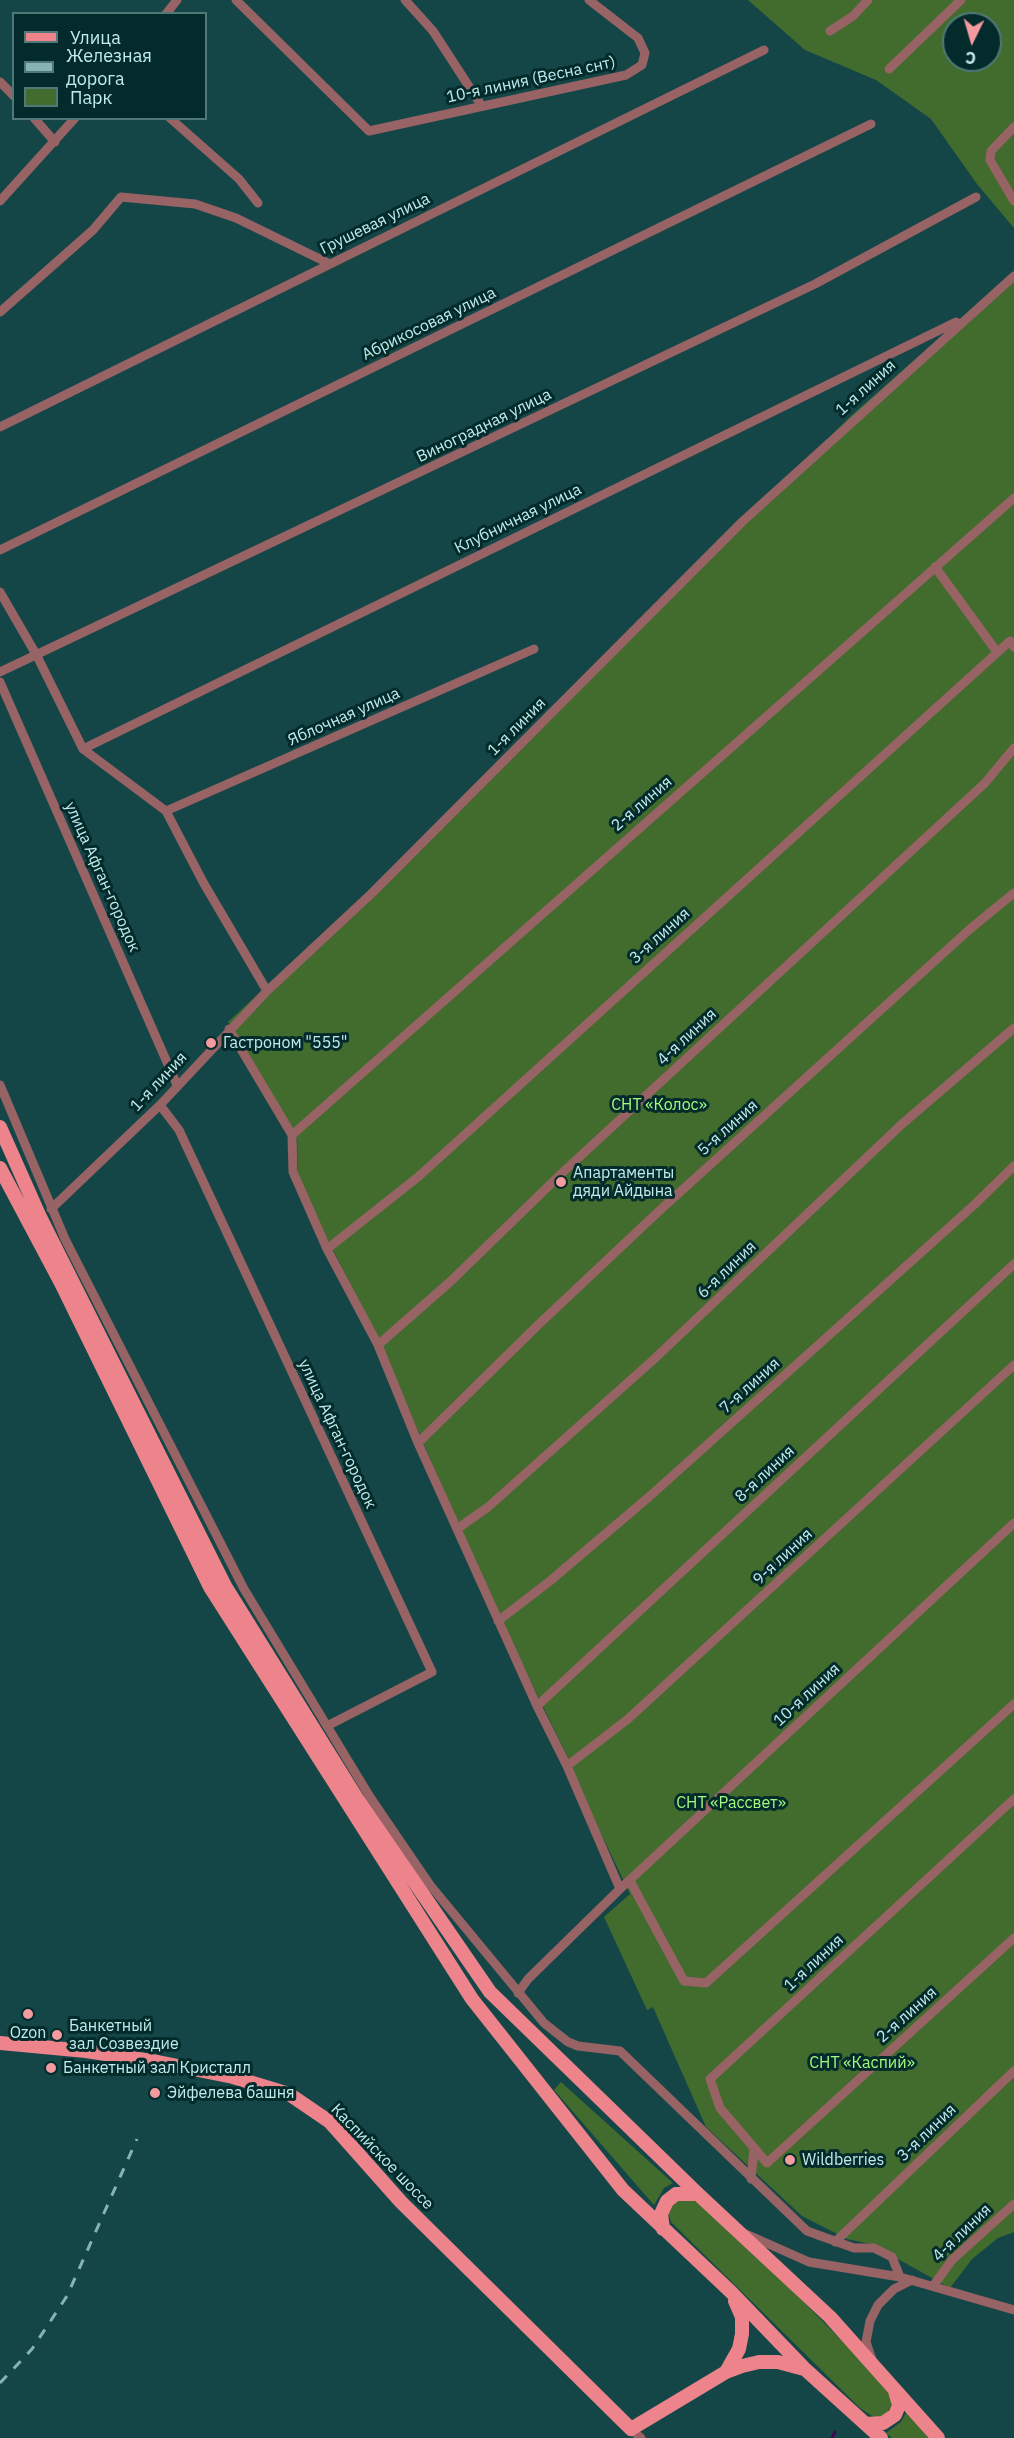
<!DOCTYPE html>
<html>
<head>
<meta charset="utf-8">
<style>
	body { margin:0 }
	#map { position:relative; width:1014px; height:2438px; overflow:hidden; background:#154647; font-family:"IBM Plex Sans",sans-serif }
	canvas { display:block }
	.legend { position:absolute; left:12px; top:12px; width:195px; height:108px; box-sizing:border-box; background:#032b2b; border:2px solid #4f7878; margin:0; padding:8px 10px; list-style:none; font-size:18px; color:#c2ebeb }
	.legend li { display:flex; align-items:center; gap:12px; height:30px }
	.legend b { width:30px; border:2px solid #4f7878 }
	.north { position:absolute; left:942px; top:12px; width:60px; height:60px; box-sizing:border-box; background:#032b2b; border:2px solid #4f7878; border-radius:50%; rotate:185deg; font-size:16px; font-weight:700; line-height:24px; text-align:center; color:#c2ebeb }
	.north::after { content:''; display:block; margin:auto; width:21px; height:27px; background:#f49b9f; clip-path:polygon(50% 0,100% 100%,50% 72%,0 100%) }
</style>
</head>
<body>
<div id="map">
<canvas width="1014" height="2438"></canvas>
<ul class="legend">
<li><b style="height:8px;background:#ed848b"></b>Улица</li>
<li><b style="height:8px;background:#88b3b4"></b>Железная дорога</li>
<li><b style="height:16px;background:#416c2d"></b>Парк</li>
</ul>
<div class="north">С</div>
</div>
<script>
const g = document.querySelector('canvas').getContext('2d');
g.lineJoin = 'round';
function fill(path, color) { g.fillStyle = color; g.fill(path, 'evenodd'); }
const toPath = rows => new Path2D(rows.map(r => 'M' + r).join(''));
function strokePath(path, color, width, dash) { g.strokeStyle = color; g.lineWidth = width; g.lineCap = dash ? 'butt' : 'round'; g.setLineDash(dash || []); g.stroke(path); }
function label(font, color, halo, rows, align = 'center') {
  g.font = font + ' "IBM Plex Sans",sans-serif'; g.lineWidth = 6; g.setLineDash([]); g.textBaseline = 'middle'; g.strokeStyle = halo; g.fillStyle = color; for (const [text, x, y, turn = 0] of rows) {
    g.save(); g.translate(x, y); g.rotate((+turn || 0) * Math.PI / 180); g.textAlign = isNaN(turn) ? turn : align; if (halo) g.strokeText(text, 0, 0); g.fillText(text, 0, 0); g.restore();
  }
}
const green = toPath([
	[748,0,1014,0,1014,228,977,184,931,119,876,80,805,50],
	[954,24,990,24,990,60,954,60],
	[1014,272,1014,2232,998,2238,972,2259,950,2288,871,2244,847,2239,802,2216,706,2127,653,2007,647,2010,604,1917,630,1894,573,1775,573,1768,494,1606,376,1334,307,1199,298,1176,297,1139,251,1058,228,1022,353,906,852,415],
	[561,2082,673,2183,664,2188,654,2205,554,2090],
	[693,2197,790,2288,891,2391,893,2400,887,2414,875,2418,860,2408,671,2222,668,2212,675,2199],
	[907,2411,928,2438,892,2438,886,2433,901,2422]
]);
const stream = toPath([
	[832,2438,835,2432]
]);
const street = toPath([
	[236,0,369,131,626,75,642,65,645,53,638,38,589,0],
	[405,0,433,31,481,105],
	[166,14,177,0],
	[830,31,853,16,868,0],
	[889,69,961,0],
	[0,82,14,96],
	[34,118,55,142],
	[170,118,239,179,258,203],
	[1014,127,991,151,990,160,1014,201],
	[0,201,75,118],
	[0,312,93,230,121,197,195,204,236,218,328,263],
	[0,427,764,50],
	[0,550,871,124],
	[935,567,997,652],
	[0,592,37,656,83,749,166,811,203,882,267,991],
	[0,672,815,284,976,197],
	[0,682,177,1085],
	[83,749,956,322],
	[166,811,534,649],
	[229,1029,292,1135,293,1172,327,1249,378,1345,418,1443,537,1706,567,1766,620,1889],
	[0,1085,65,1239,244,1589,370,1797,430,1885,544,2023,568,2042,578,2046,620,2051,807,2231,854,2248,874,2248,892,2257,900,2277],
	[160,1105,179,1130,432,1672,327,1726],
	[292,1135,1014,498],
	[51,1209,160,1105,267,991,371,894,743,521,1014,276],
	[327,1249,418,1177,1010,641,1014,647],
	[378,1345,451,1281,562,1173,985,783,1014,748],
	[418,1443,538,1325,658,1212,970,929,1014,893],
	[457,1529,488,1507,652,1361,902,1124,1014,1028],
	[498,1621,550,1581,650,1496,974,1205,1014,1166],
	[537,1706,1014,1264],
	[567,1766,628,1719,1014,1365],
	[1014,1799,710,2079,720,2108,767,2163,1014,1938],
	[630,1881,684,1981,706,1983,1014,1704],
	[518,1993,528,1979,620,1889,1014,1523],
	[751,2179,754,2149],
	[746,2234,809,2262,900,2277,1014,2310],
	[835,2242,1014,2071],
	[933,2286,952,2260,1014,2204],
	[872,2360,866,2342,870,2321,878,2305,894,2289,912,2280],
	[631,2429,641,2438]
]);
const primary = toPath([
	[0,1127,40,1217,225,1586,356,1797,490,1992,698,2194,830,2317,938,2438],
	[0,1168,61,1283,210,1587,472,1999,623,2190,731,2292,806,2370,881,2438],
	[0,2043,86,2051,158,2062,233,2077,289,2094,330,2122,401,2202,631,2429,726,2372,742,2366,759,2362,778,2362,804,2369],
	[663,2229,661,2214,667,2201,676,2194,698,2194],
	[726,2372,739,2349,742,2334,742,2317,735,2301],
	[866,2424,883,2423,895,2415,899,2405,895,2391]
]);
const rail = toPath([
	[0,2383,32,2349,67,2296,137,2139]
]);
const markers = [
	[211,1043,6,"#f49b9f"],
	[561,1182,6,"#f49b9f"],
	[28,2014,6,"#f49b9f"],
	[57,2035,6,"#f49b9f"],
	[51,2068,6,"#f49b9f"],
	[155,2093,6,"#f49b9f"],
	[790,2160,6,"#f49b9f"]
];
const streetNames = [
	["10-я линия (Весна снт)",531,80,-12],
	["Грушевая улица",375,224,-26],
	["Абрикосовая улица",429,324,-26],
	["1-я линия",866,388,-42],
	["Виноградная улица",484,426,-26],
	["Клубничная улица",518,519,-26],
	["Яблочная улица",344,717,-24],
	["1-я линия",517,727,-45],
	["2-я линия",642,804,-41],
	["улица Афган-городок",102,877,66],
	["3-я линия",660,936,-42],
	["4-я линия",687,1037,-43],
	["1-я линия",159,1082,-47],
	["5-я линия",728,1128,-42],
	["6-я линия",727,1270,-44],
	["7-я линия",750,1386,-42],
	["улица Афган-городок",337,1434,65],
	["8-я линия",765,1474,-43],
	["9-я линия",783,1557,-43],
	["10-я линия",807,1695,-43],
	["1-я линия",814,1963,-43],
	["2-я линия",907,2015,-42],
	["3-я линия",927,2133,-44],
	["Каспийское шоссе",382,2157,46],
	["4-я линия",962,2233,-44]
];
const poiNames = [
	["Гастроном \"555\"",223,1043],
	["Апартаменты",573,1173],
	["дяди Айдына",573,1191],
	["Банкетный",69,2026],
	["зал Созвездие",69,2044],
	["Ozon",28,2033,"center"],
	["Банкетный зал Кристалл",63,2068],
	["Эйфелева башня",167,2093],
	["Wildberries",802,2160]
];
const parkNames = [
	["СНТ «Колос»",659,1105],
	["СНТ «Рассвет»",731,1803],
	["СНТ «Каспий»",862,2063]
];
fill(green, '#416c2d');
strokePath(stream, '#400a50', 3);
strokePath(street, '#976365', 9);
strokePath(primary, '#ed848b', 14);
strokePath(rail, '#88b3b4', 3, [10, 10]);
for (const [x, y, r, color] of markers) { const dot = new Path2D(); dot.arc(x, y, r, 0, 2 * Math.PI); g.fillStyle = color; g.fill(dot); strokePath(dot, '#032b2b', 2); }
label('16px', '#c2ebeb', '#032b2b', streetNames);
label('16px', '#c2ebeb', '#032b2b', poiNames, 'left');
label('16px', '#a4fa7c', '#032b2b', parkNames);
</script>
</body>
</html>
